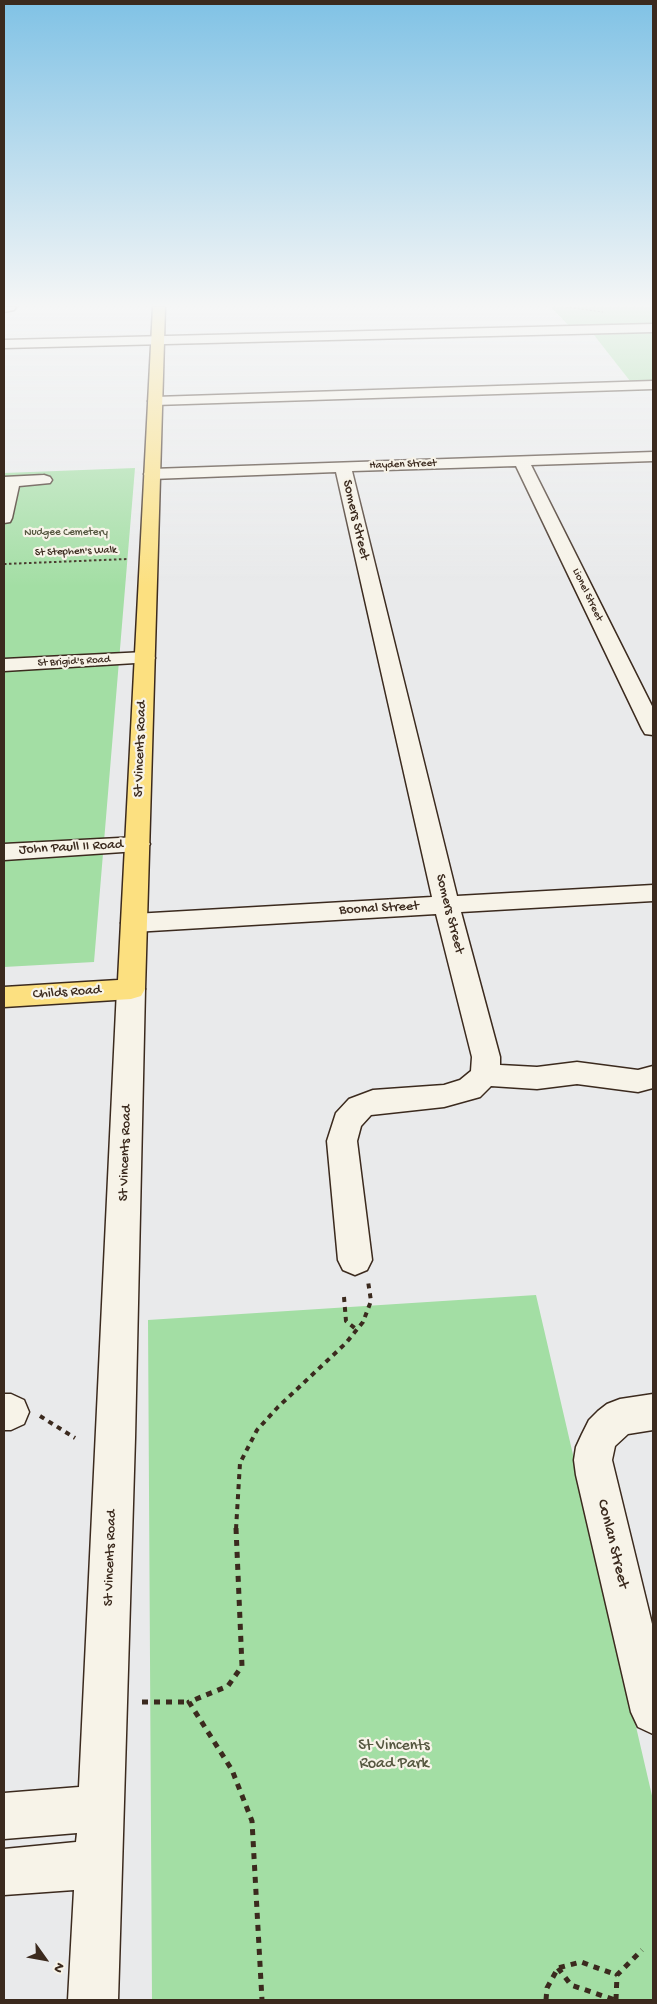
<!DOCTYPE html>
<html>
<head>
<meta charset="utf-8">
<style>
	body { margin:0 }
	#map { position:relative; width:657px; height:2004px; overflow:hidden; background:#e9eaeb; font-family:"Gochi Hand",sans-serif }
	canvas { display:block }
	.frame { position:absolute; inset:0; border:5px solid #3b2a1e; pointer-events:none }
	.north { position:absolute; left:20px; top:1934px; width:50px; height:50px; -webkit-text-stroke:4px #f7f3e8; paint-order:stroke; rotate:122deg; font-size:14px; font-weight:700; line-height:20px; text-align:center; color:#3b2a1e }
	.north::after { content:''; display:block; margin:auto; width:18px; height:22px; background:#3b2a1e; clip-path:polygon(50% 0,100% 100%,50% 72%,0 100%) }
</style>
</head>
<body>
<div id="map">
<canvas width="657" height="2004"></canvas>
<div class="frame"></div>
<div class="north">N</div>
</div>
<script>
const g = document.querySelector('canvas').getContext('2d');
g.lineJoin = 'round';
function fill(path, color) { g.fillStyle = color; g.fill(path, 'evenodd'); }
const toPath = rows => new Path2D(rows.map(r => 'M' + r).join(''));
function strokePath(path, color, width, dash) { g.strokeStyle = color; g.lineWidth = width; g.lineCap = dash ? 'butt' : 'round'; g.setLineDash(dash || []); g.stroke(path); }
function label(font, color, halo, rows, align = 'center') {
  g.font = font + ' "Gochi Hand",sans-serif'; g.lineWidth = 4.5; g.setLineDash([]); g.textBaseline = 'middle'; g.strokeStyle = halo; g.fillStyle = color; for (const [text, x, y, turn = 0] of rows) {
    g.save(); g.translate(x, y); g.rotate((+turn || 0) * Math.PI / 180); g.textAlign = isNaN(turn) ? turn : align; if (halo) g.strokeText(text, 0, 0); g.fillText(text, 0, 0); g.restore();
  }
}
const green = toPath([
	[551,307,653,307,653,323,568,325],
	[653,333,653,381,630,381,594,335],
	[135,468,94,962,4,967,4,473],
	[536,1295,653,1800,653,2000,152,2000,148,1320]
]);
const pathFar3 = toPath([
	[566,307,603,312]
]);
const pathFar2 = toPath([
	[4,564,128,559]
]);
const pathFar1 = toPath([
	[344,1297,346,1321,356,1329],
	[40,1416,75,1438],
	[236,1529,240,1463,257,1430,278,1407,346,1343,363,1322,371,1301,368,1281]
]);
const path = toPath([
	[236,1528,242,1666,228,1686,189,1702,232,1770,252,1821,262,2000],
	[142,1702,189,1702],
	[558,1968,571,1985,615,2000],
	[546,2000,547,1988,558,1968,581,1962,617,1975],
	[616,2000,617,1975,642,1950]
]);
const minor = toPath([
	[4,307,16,307,14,310,4,312,4,307],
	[653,324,653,332,4,348,4,340,653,324],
	[653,381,653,389,155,405,148,401,155,397,653,381],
	[653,452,653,461,531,465,653,708,653,735,645,734,642,729,516,466,352,471,457,896,653,885,653,901,461,912,500,1057,500,1065,537,1067,577,1062,638,1070,653,1066,653,1088,638,1092,577,1084,537,1089,491,1086,480,1097,444,1107,371,1115,361,1126,357,1141,372,1260,367,1270,355,1275,343,1270,338,1260,327,1141,336,1113,349,1099,373,1090,444,1085,460,1080,471,1071,472,1057,436,914,134,932,125,929,121,923,125,917,134,914,432,897,336,472,152,479,146,477,144,474,146,471,152,469,653,452],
	[44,475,50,477,52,480,50,483,19,486,12,518,10,522,4,523,4,477,44,475],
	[145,652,152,654,155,658,152,662,4,671,4,659,145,652],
	[138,837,146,839,150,844,146,849,138,851,4,860,4,844,138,837],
	[131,979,141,982,145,989,135,1438,118,2000,68,2000,74,1890,4,1895,4,1849,76,1842,77,1833,4,1839,4,1793,79,1787,117,989,121,982,131,979],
	[4,1394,11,1394,24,1400,29,1412,24,1424,11,1430,4,1430,4,1394],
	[653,1394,653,1430,628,1434,615,1446,612,1460,653,1628,653,1734,638,1727,631,1712,576,1475,574,1460,576,1447,582,1434,589,1420,598,1411,607,1404,620,1399,653,1394]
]);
const major = toPath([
	[153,307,165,307,145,989,141,996,131,999,4,1007,4,987,118,980,153,307]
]);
const farStreetnames = [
	["Hayden Street",403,465,-2],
	["St Stephen's Walk",76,552,-2],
	["Lionel Street",587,595,64],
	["St Brigid's Road",74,662,-3]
];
const farParknames = [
	["Nudgee Cemetery",66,533]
];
const streetNames = [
	["Somers Street",355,520,77],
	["St Vincents Road",141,749,-88],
	["John Paull II Road",71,848,-3],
	["Boonal Street",379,909,-3],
	["Somers Street",449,914,76],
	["Childs Road",67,993,-4],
	["St Vincents Road",126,1153,-88],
	["St Vincents Road",111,1558,-88]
];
const nearStreetnames = [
	["Conlan Street",612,1544,76]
];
const nearParknames = [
	["St Vincents",394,1747],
	["Road Park",394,1765]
];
fill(green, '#a3dea4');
strokePath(minor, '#3b2a1e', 3);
strokePath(major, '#3b2a1e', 3);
strokePath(pathFar3, '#3b2a1e', 1, [2, 2]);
strokePath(pathFar2, '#3b2a1e', 2, [2.5, 2.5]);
strokePath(pathFar1, '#3b2a1e', 4, [5, 5]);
strokePath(path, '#3b2a1e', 5, [6, 6]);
fill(minor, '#f7f3e8');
fill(major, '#fce080');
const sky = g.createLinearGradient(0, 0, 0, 587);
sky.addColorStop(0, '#80c2e5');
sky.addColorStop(0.52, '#f5f6f6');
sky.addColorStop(1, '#f5f6f600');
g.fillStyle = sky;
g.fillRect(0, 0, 657, 587);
label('11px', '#3b2a1e', '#f7f3e8', farStreetnames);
label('11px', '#555740', '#f7f3e8', farParknames);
label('14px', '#3b2a1e', '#f7f3e8', streetNames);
label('16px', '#3b2a1e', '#f7f3e8', nearStreetnames);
label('16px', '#555740', '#f7f3e8', nearParknames);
</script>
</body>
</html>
